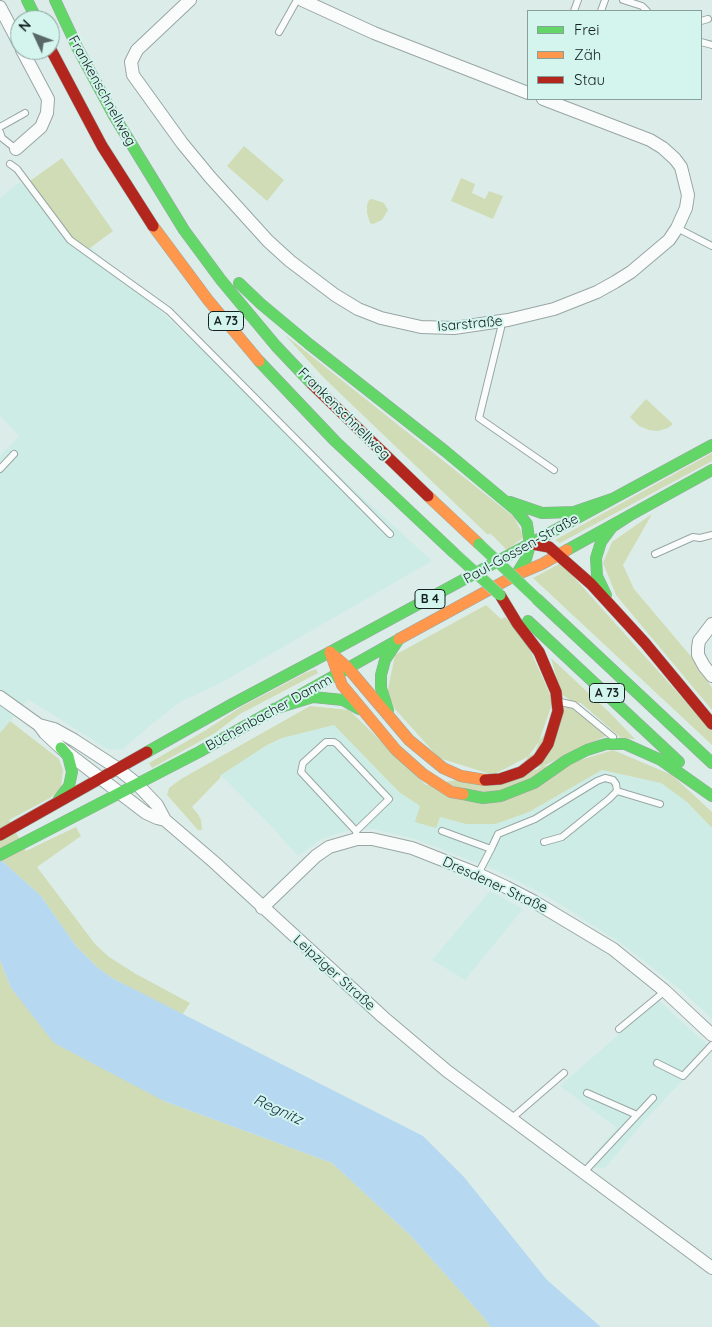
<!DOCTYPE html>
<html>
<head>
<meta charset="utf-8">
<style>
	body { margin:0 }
	#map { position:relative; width:712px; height:1327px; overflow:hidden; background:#dcede9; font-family:Quicksand,sans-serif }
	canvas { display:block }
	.legend { position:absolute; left:527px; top:10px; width:175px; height:90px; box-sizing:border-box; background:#d4f5ed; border:1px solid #87a09a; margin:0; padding:6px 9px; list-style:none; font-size:15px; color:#14211e }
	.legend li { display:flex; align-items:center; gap:10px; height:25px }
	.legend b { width:25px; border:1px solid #87a09a }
	.north { position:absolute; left:10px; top:10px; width:50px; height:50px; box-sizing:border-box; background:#d4f5ed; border:1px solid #87a09a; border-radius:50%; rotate:313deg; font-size:14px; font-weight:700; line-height:20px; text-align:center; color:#14211e }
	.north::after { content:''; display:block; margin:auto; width:18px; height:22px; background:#5a6865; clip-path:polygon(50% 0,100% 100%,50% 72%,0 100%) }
</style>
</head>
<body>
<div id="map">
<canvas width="712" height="1327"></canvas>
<ul class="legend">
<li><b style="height:6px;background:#63d668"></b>Frei</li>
<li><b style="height:6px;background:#ff974d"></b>Zäh</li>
<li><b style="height:6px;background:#b3261e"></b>Stau</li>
</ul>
<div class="north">N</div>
</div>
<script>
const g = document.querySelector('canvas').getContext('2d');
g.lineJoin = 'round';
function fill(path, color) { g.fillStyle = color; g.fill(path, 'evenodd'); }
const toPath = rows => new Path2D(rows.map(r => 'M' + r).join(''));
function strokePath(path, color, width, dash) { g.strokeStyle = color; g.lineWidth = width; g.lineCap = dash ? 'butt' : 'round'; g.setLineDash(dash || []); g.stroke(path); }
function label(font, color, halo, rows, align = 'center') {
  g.font = font + ' Quicksand,sans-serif'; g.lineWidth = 4; g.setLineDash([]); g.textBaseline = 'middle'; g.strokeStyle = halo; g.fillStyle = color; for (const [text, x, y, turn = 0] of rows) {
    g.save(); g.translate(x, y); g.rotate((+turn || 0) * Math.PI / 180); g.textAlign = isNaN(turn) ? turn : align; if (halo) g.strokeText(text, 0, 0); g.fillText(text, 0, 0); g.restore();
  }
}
const built = toPath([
	[20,182,432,561,219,684,180,702,152,724,123,749,112,750,104,747,28,699,0,733,0,456,19,436,0,416,0,198],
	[334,725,399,792,420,806,436,828,439,817,466,824,529,812,602,770,661,783,687,802,712,828,712,1019,682,991,622,944,547,896,495,870,415,839,373,829,346,831,322,839,298,856,270,825,221,775,267,745,282,738],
	[490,891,523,909,465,980,432,960],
	[658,1000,712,1049,647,1118,605,1168,595,1168,587,1162,617,1128,560,1086]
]);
const green = toPath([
	[244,146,284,180,267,201,227,166],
	[62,158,113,231,82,254,30,181],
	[461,178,475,184,472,193,485,199,489,191,503,196,493,219,451,201],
	[372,199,384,203,388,210,382,220,373,224,370,223,367,213,367,205,369,200],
	[285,335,514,517,524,537,507,550,490,533,488,535,323,377],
	[646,399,673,424,668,428,658,431,649,430,639,426,630,417],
	[712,453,712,461,560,543,555,540],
	[652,514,623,565,634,589,694,660,712,688,712,710,616,595,603,563,612,542],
	[561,563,712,731,712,745,533,578],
	[486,605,501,619,505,617,526,641,553,701,535,753,493,775,439,758,395,709,387,694,395,655],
	[551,658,610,713,635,739,621,738,581,703,573,702,561,694],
	[316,669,318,673,240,714,215,733,152,768,149,763,206,730,241,707,305,673],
	[310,706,349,710,426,785,577,761,613,750,672,775,712,812,712,828,687,802,661,783,602,770,529,812,495,824,466,824,440,817,436,828,415,822,420,806,399,792,334,725,282,738,267,745,221,775,220,778,192,807,198,814,201,820,202,830,198,830,167,795,169,788,181,779],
	[571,707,576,708,608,735,510,782,563,708],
	[10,721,59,759,63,770,61,788,50,798,9,820,26,851,76,827,81,836,37,867,95,944,109,957,136,974,190,1003,182,1015,112,978,98,968,76,946,41,896,0,859,0,733],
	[0,960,11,988,164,1101,332,1163,410,1235,480,1313,491,1327,0,1327]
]);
const water = toPath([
	[0,859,41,896,76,946,98,968,112,978,423,1136,464,1177,547,1280,601,1327,491,1327,480,1313,410,1235,332,1163,164,1101,54,1043,11,988,0,960]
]);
const lane = toPath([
	[623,0,642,6,647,11],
	[574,11,578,0],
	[601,11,605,0],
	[701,21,708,19],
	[279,32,297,0],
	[701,42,712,45],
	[0,127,25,113],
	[0,132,2,138,16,149],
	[10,164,17,169,70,240,169,311,390,534],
	[677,228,712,246],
	[501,322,501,328,479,418,554,470],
	[0,469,14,454],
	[655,554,693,537,700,538,712,535],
	[560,702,574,705,613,737],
	[617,791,660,804],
	[356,831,301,772,303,763,326,742,334,742,337,744,389,799,356,831,357,839],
	[442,831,491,849,478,874],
	[491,849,498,834,535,819,597,781,605,778,613,780,616,784,617,791,609,799,562,837,544,842],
	[619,1029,665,991],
	[657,1063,683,1076,712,1045],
	[587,1093,637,1115],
	[511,1119,564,1073],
	[584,1172,653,1098]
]);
const street = toPath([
	[190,0,137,50,131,62,133,75,182,143,210,177,268,241,290,261,335,295,358,309,381,318,421,327,454,328,508,320,554,309,597,292,615,282,631,272,669,240,677,228,686,208,688,195,681,167,675,159,663,148,650,140,543,99],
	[302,0,374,33,528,93],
	[0,7,20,45],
	[16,149,41,127,47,113,48,99,22,50],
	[712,624,699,641,698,648,698,655,704,666,712,676],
	[0,697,39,725,45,733,61,748,146,813,157,818,165,820],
	[39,725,54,729,74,740,117,768,137,784,157,805,165,820,214,862,383,1017,447,1071,712,1268],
	[262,908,316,856,329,847,357,839,372,839,412,848,478,874,506,887,533,901,613,949,665,991,712,1035]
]);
const fast = toPath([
	[27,0,37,20],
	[55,0,78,49,113,114,184,230,221,280,276,346,312,384],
	[239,283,261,304,309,344,445,451,517,511,527,524,530,545,526,559,516,575],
	[259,361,335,441,454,553],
	[510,502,542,513,574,512,612,499],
	[567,550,712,470],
	[606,595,597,576,596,558,601,542,612,527,632,514],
	[537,599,712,763],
	[528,621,679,762],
	[330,652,712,445],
	[274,709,313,697,343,700,359,709],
	[388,710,381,688,381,675,385,660,399,639],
	[147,752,234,703,330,652],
	[463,794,483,798,501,796,534,783,567,760,587,750,606,744,625,744,661,760,712,796],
	[59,799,69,786,72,772,68,756,61,748],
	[0,855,199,752,396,641]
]);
const slow = toPath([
	[153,226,208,300,259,361],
	[428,496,479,544],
	[399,639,516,575,542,564,567,550],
	[330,652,342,685,396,750,423,774,451,792,463,794],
	[332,654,348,668,409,740,443,768,461,776,485,780]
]);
const jam = toPath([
	[50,48,102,146,153,226],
	[312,384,428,496],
	[533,544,549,547,591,584,645,643,712,724],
	[485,780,500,779,521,772,538,759,548,744,558,711,556,692,539,652,517,623,500,595],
	[0,835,147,752]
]);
const fastBridge = toPath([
	[479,544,537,599],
	[454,553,500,595]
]);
const shields = [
	[226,321,35],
	[430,599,30],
	[607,693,35]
];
const shieldNames = [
	["A 73",226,321],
	["B 4",430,599],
	["A 73",607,693]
];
const streetNames = [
	["Frankenschnellweg",102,91,61],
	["Isarstraße",470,324,-5],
	["Frankenschnellweg",344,414,45],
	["Paul-Gossen-Straße",521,549,-29],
	["Büchenbacher Damm",269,713,-29],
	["Dresdener Straße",495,885,25],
	["Leipziger Straße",334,973,42]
];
const waterNames = [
	["Regnitz",278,1110,25]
];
fill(built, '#cdece5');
fill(green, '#d0dcb5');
fill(water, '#b6d8f1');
strokePath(lane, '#98a6a3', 8);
strokePath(street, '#98a6a3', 14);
strokePath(fast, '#98a6a3', 12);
strokePath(slow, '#98a6a3', 12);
strokePath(jam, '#98a6a3', 12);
strokePath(lane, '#fafcfc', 6);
strokePath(street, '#fafcfc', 12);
strokePath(fast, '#63d668', 11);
strokePath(slow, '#ff974d', 11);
strokePath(jam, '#b3261e', 11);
strokePath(fastBridge, '#bfc8c6', 12, []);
strokePath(fastBridge, '#63d668', 11);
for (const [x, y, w] of shields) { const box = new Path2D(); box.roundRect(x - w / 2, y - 9.5, w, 19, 4); g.fillStyle = '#d4f5ed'; g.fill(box); strokePath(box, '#14211e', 1); }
label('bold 12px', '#14211e', null, shieldNames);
label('14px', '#14211e', '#d4f5ed', streetNames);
label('italic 15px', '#102e47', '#d4f5ed', waterNames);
</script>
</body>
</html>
